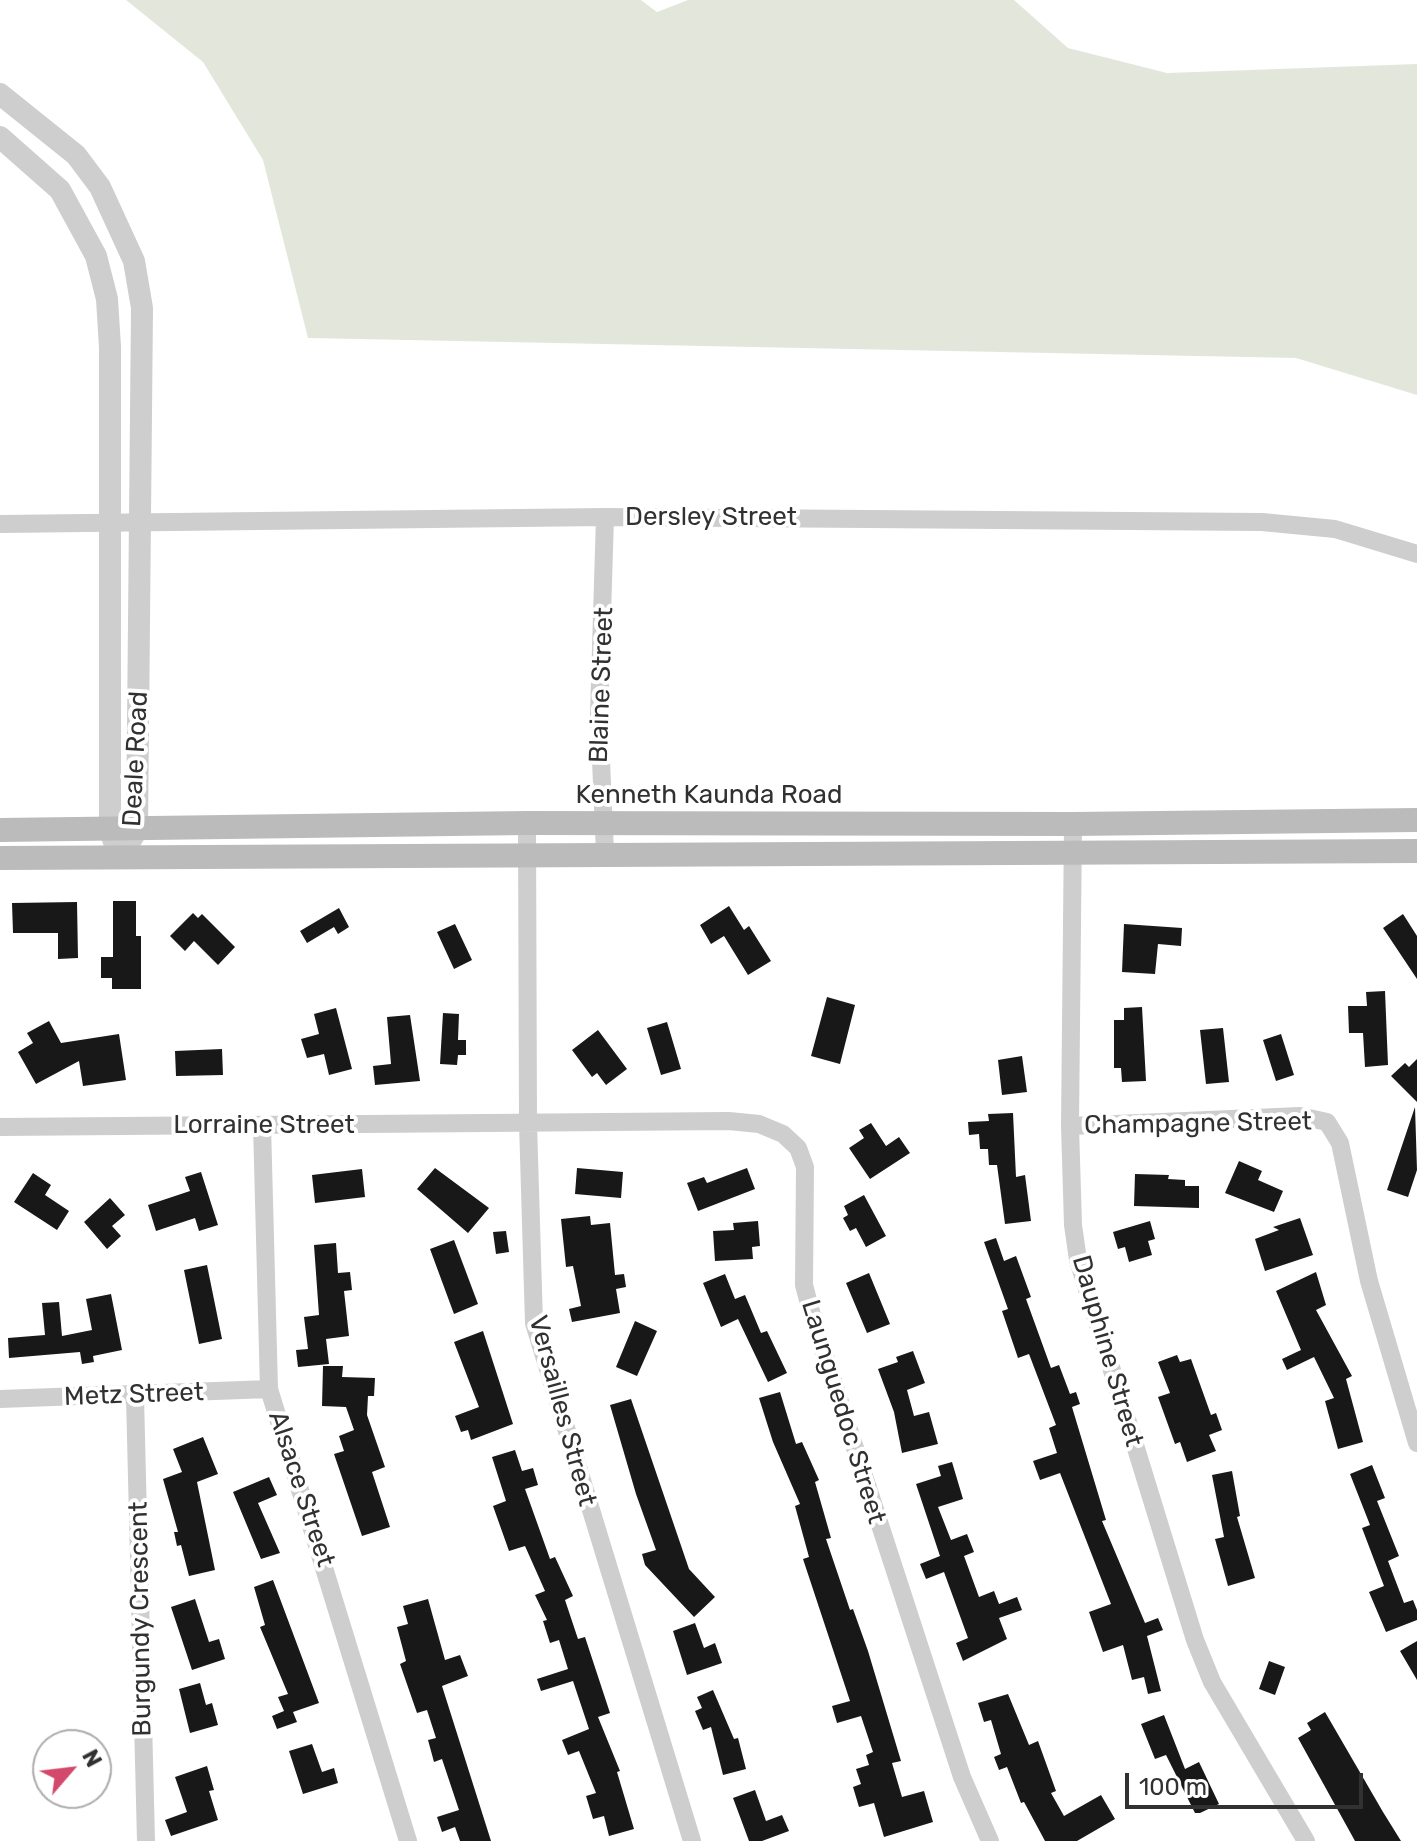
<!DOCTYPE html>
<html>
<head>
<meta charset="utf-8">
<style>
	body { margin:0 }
	#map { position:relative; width:1417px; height:1841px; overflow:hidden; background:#fff; font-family:Rubik,sans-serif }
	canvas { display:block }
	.north { position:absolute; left:32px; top:1729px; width:80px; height:80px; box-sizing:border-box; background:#fff; border:2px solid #adadad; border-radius:50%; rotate:62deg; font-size:22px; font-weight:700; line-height:32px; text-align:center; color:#313131 }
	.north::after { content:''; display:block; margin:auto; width:28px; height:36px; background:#d3486b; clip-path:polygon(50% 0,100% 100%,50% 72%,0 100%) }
	.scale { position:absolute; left:1125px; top:1773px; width:238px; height:36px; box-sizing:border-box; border:4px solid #313131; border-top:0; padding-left:10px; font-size:24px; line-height:28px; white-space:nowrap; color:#313131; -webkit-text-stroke:6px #fff; paint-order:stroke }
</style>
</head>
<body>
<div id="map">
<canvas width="1417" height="1841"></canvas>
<div class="north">N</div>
<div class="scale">100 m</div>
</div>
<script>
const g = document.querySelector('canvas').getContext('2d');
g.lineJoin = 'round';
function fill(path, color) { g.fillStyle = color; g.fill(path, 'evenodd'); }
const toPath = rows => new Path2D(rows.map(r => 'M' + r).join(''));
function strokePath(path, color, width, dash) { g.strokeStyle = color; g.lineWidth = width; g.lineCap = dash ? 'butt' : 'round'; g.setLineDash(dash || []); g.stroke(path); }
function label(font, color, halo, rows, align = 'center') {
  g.font = font + ' Rubik,sans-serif'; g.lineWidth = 8; g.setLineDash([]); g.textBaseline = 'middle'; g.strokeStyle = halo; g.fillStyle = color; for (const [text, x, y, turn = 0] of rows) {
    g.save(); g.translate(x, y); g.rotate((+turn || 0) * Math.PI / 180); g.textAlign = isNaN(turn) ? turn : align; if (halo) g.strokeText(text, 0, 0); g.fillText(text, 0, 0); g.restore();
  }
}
const green = toPath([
	[126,0,641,0,657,12,688,0,1014,0,1068,48,1167,73,1417,64,1417,395,1296,358,308,338,263,160,203,62]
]);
const building = toPath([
	[113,901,136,901,136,936,141,936,141,989,112,989,112,978,101,978,101,957,113,957],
	[77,902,78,958,58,959,58,933,13,933,12,903],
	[729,906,744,930,749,926,771,961,748,975,724,936,711,944,700,925],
	[339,908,349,927,338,934,334,927,307,943,300,931],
	[193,913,198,918,202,914,235,947,218,965,194,941,185,951,170,936],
	[1403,914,1417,936,1417,979,1383,928],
	[455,924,472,960,454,969,437,932],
	[1124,924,1182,928,1181,946,1158,944,1155,974,1122,972],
	[1385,991,1388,1065,1365,1067,1363,1033,1349,1033,1348,1006,1367,1006,1366,992],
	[827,997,855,1005,840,1064,811,1056],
	[1142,1007,1146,1081,1122,1082,1121,1068,1114,1068,1114,1020,1124,1020,1124,1008],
	[336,1008,352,1069,329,1075,324,1054,307,1058,301,1039,319,1034,314,1014],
	[443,1013,459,1014,458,1040,466,1040,466,1055,458,1055,457,1065,440,1064],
	[410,1015,420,1081,375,1085,373,1066,391,1064,387,1017],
	[49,1021,61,1043,119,1034,126,1080,83,1086,79,1061,36,1084,18,1052,33,1043,27,1033],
	[667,1022,681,1069,661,1075,647,1028],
	[1223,1028,1229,1082,1206,1084,1200,1030],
	[598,1030,627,1069,606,1085,597,1073,592,1077,572,1050],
	[1281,1034,1294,1075,1276,1081,1263,1040],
	[222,1049,223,1075,176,1076,175,1051],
	[1022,1056,1027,1092,1002,1095,998,1060],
	[1417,1059,1417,1102,1391,1076,1405,1063,1409,1067],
	[1415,1107,1417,1170,1408,1197,1387,1190],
	[1013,1113,1016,1177,1025,1175,1031,1221,1005,1224,997,1165,989,1165,988,1149,980,1149,979,1134,969,1135,968,1122,989,1121,988,1114],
	[871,1123,886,1146,899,1137,910,1153,870,1179,849,1148,864,1138,859,1130],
	[1239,1161,1262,1171,1258,1180,1283,1191,1274,1212,1225,1193],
	[435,1168,489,1208,468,1233,417,1189],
	[577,1168,623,1172,621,1198,575,1194],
	[747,1168,755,1189,698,1211,687,1183,704,1177,707,1183],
	[362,1169,365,1197,315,1203,312,1175],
	[201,1172,218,1225,199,1231,195,1218,156,1231,148,1205,190,1191,185,1177],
	[33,1173,51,1185,45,1195,69,1211,57,1230,14,1202],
	[1135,1174,1169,1175,1168,1179,1185,1180,1185,1186,1199,1186,1199,1208,1134,1206],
	[864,1195,886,1236,866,1247,856,1228,850,1231,843,1218,848,1215,844,1206],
	[110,1198,125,1215,112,1226,121,1236,107,1249,84,1222],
	[590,1216,591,1225,610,1223,615,1275,624,1274,626,1287,616,1289,620,1313,572,1322,569,1309,581,1306,573,1266,566,1267,561,1219],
	[1300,1218,1313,1255,1265,1271,1255,1239,1279,1230,1273,1227],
	[758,1221,760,1246,752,1247,753,1259,715,1261,713,1231,734,1230,733,1223],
	[1150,1221,1155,1239,1148,1241,1152,1255,1129,1262,1125,1247,1118,1249,1113,1232],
	[506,1231,509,1252,496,1254,493,1232],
	[996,1238,1004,1261,1016,1256,1031,1297,1026,1299,1051,1368,1059,1365,1070,1394,1076,1392,1080,1404,1072,1407,1106,1520,1102,1521,1145,1623,1158,1618,1163,1630,1147,1636,1161,1691,1148,1694,1144,1677,1132,1680,1123,1645,1103,1652,1089,1612,1111,1604,1060,1473,1040,1480,1033,1461,1057,1453,1049,1428,1056,1425,1029,1354,1018,1358,1002,1311,1008,1309,984,1242],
	[454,1240,478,1304,454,1314,430,1249],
	[336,1243,338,1273,350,1272,352,1290,344,1291,349,1336,326,1339,329,1364,298,1367,296,1350,308,1349,304,1317,319,1315,314,1245],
	[207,1265,222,1339,199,1344,184,1270],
	[1316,1272,1326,1305,1316,1310,1352,1376,1346,1379,1363,1442,1338,1449,1325,1401,1334,1398,1314,1357,1287,1370,1282,1359,1301,1350,1276,1291],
	[869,1273,890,1324,867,1333,846,1283],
	[725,1274,735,1299,745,1295,761,1333,767,1331,787,1373,768,1382,738,1319,721,1327,703,1283],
	[111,1294,122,1350,93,1356,94,1362,82,1364,80,1352,9,1358,8,1338,45,1335,42,1303,59,1302,62,1336,92,1330,86,1299],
	[635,1321,657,1331,637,1376,616,1367],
	[483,1331,513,1424,471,1440,468,1430,461,1432,455,1416,479,1407,454,1342],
	[913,1351,925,1383,907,1390,914,1416,929,1412,938,1444,902,1453,894,1412,878,1369,898,1362,896,1357],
	[1177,1355,1180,1362,1191,1359,1211,1415,1216,1413,1222,1430,1209,1435,1216,1451,1187,1462,1180,1442,1175,1444,1158,1397,1170,1393,1158,1362],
	[323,1366,343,1366,342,1377,375,1378,374,1396,368,1396,367,1415,385,1467,372,1472,390,1527,362,1536,334,1454,344,1451,339,1436,354,1430,346,1407,322,1406],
	[780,1392,796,1444,802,1442,819,1480,815,1482,831,1538,826,1539,850,1610,853,1609,868,1651,901,1761,892,1763,902,1797,924,1791,933,1822,884,1837,874,1803,859,1807,853,1787,861,1784,856,1769,869,1765,866,1755,873,1752,861,1716,837,1723,832,1706,850,1701,803,1559,809,1557,795,1506,800,1504,773,1442,759,1398],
	[631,1399,689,1569,715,1597,694,1617,645,1565,642,1554,656,1550,636,1494,610,1405],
	[203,1437,218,1474,197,1482,215,1570,189,1576,181,1545,177,1546,174,1532,178,1532,163,1479,182,1472,173,1449],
	[515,1450,522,1471,533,1468,538,1485,525,1489,550,1559,555,1557,573,1596,565,1600,578,1639,585,1637,610,1713,598,1717,620,1771,617,1772,634,1829,609,1836,604,1816,593,1819,586,1796,596,1793,579,1751,568,1755,562,1740,589,1729,573,1681,541,1691,537,1679,568,1669,559,1640,550,1643,543,1621,547,1620,535,1595,545,1591,525,1546,509,1551,493,1506,506,1501,492,1457],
	[952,1462,963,1499,938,1507,951,1540,967,1534,974,1552,964,1556,979,1597,994,1591,999,1604,1017,1597,1022,1610,999,1618,1007,1639,963,1661,956,1643,968,1638,944,1572,926,1579,920,1564,940,1556,916,1484,941,1476,938,1466],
	[1372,1465,1385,1498,1377,1501,1399,1556,1388,1561,1404,1603,1413,1600,1417,1610,1417,1620,1386,1632,1369,1592,1384,1586,1362,1528,1370,1525,1350,1474],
	[1232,1471,1240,1516,1237,1517,1255,1578,1228,1586,1215,1539,1224,1537,1212,1475],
	[269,1477,277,1495,258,1503,280,1553,261,1559,233,1492],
	[273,1580,319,1703,293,1712,297,1722,277,1729,272,1716,284,1711,278,1697,288,1694,260,1627,265,1625,254,1587],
	[195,1599,209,1642,219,1639,225,1659,192,1670,171,1607],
	[428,1599,445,1660,460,1655,468,1676,442,1686,491,1841,460,1841,455,1827,442,1832,437,1817,459,1810,442,1759,434,1762,428,1740,436,1738,427,1710,417,1713,400,1664,406,1661,397,1627,408,1624,403,1606],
	[695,1623,704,1648,715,1643,722,1663,687,1675,673,1631],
	[1417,1641,1417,1680,1400,1651],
	[1269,1661,1285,1667,1275,1695,1259,1689],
	[200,1683,206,1705,212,1703,218,1725,190,1733,179,1689],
	[713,1690,734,1739,738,1738,746,1769,723,1775,711,1727,703,1730,695,1711,702,1708,697,1697],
	[1008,1694,1029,1745,1038,1741,1056,1791,1051,1793,1064,1816,1101,1795,1115,1819,1077,1841,1045,1841,1024,1802,1021,1803,1007,1767,999,1770,994,1757,1001,1754,991,1720,984,1722,978,1703],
	[1325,1712,1383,1812,1401,1841,1355,1841,1298,1738,1311,1730,1307,1723],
	[1164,1715,1185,1769,1199,1762,1219,1804,1200,1813,1195,1813,1166,1755,1155,1759,1141,1724],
	[312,1744,322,1772,334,1768,338,1783,303,1794,289,1751],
	[207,1766,214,1790,209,1791,218,1820,171,1836,165,1820,187,1812,175,1777],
	[755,1790,766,1821,782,1815,789,1831,762,1841,749,1841,733,1798]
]);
const minor = toPath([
	[0,524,605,517,1262,522,1335,529,1417,554],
	[527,823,528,1123,534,1323,692,1841],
	[1073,824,1070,1126,1073,1225,1078,1260,1195,1640,1212,1682,1306,1841],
	[605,853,599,714,605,517],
	[262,1125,269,1389,408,1841],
	[1070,1126,1300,1116,1327,1122,1340,1143,1369,1281,1417,1443],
	[0,1127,729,1121,759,1124,783,1134,798,1148,805,1167,804,1285,813,1319,962,1777,990,1841],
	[135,1397,146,1841],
	[0,1399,269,1389]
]);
const tertiary = toPath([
	[0,94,76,155,100,187,134,261,142,308,137,830,120,858],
	[0,137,60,190,96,256,107,299,110,347,110,830,115,845]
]);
const secondary = toPath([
	[0,830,527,823,1073,824,1417,820],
	[0,858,1417,851]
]);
const streetNames = [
	["Dersley Street",711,517],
	["Blaine Street",602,685,-88],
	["Deale Road",136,759,-87],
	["Kenneth Kaunda Road",709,795],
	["Champagne Street",1198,1124,-1],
	["Lorraine Street",264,1125],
	["Dauphine Street",1107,1351,74],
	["Metz Street",134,1395,-2],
	["Versailles Street",562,1411,75],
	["Launguedoc Street",843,1412,73],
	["Alsace Street",301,1489,72],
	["Burgundy Crescent",141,1619,-91]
];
fill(green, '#e3e7db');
fill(building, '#181818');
strokePath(minor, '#cecece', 18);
strokePath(tertiary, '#cecece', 22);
strokePath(secondary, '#bbb', 24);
label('26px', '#313131', '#fff', streetNames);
</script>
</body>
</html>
